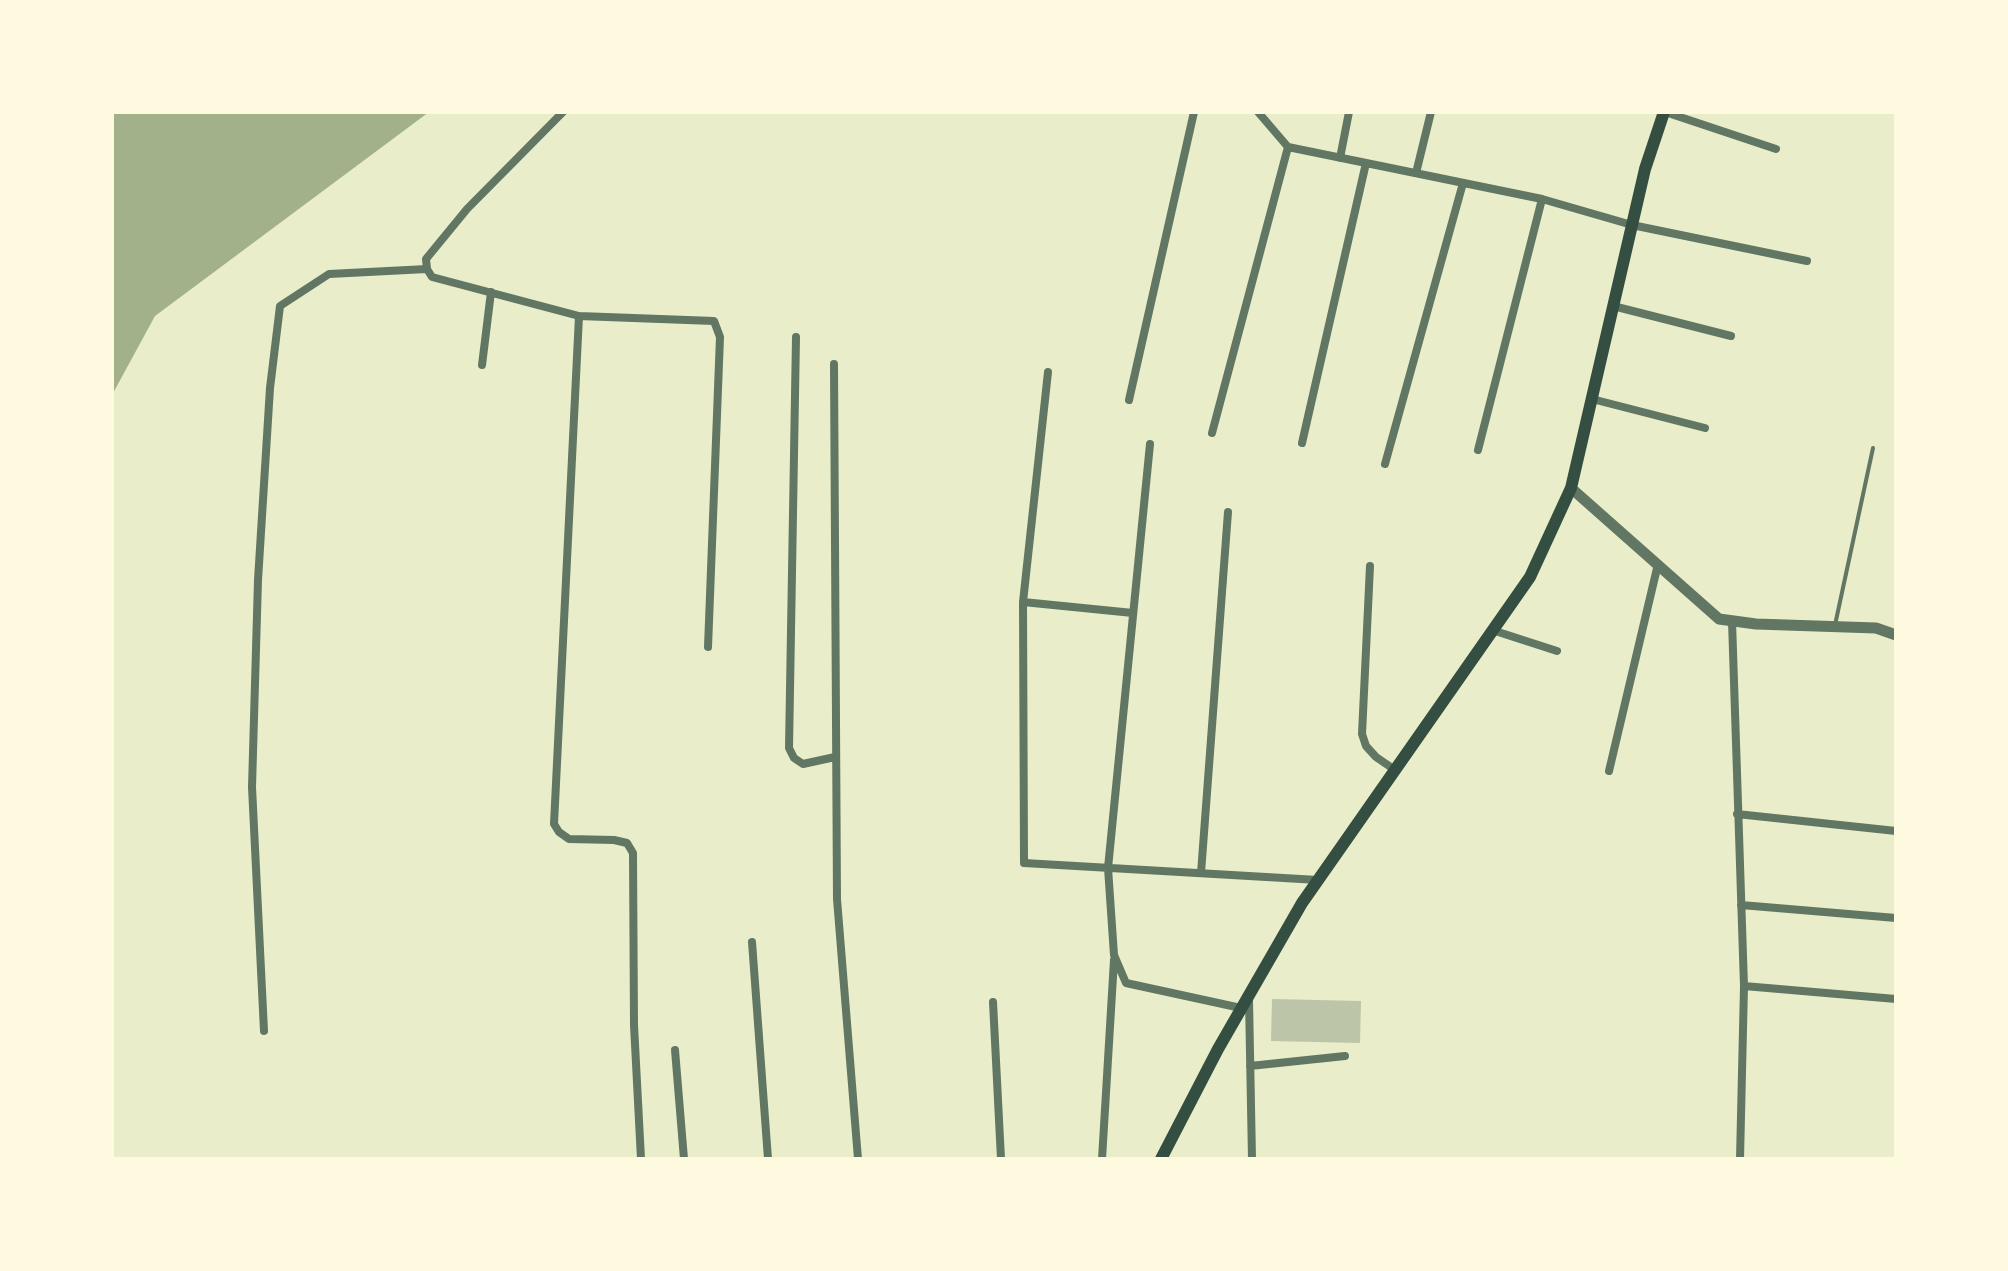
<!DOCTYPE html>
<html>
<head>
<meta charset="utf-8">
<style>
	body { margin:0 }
	#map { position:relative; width:2008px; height:1271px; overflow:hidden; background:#e9edc9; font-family:Montserrat,sans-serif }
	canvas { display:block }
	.frame { position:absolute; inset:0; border:114px solid #fefae0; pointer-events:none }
</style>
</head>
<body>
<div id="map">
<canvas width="2008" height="1271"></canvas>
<div class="frame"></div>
</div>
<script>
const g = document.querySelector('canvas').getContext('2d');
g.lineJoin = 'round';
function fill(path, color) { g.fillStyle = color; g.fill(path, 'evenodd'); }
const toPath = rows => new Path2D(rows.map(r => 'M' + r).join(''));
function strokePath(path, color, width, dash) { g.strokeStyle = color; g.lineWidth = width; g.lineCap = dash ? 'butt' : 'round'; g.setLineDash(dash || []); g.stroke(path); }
const water = toPath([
	[112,112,429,112,155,316,112,395]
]);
const building = toPath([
	[1272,999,1361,1001,1360,1043,1271,1041]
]);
const service = toPath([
	[1835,625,1873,448]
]);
const minor = toPath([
	[563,112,467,209,426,259,427,269,432,277,579,316,714,321,720,337,708,647],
	[1258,112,1288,147],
	[1665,112,1776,149],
	[1340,158,1349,112],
	[1416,173,1431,112],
	[1613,306,1731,336],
	[579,316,554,824,559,832,569,839,614,840,627,843,633,853,634,1025,641,1159],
	[796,337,789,748,794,758,803,764,835,757],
	[834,364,837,899,858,1159],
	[482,365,491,292],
	[1048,372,1023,602,1024,863,1318,880],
	[1592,399,1705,428],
	[1129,400,1194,112],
	[1212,433,1288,147,1542,199,1632,225,1807,261],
	[1302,443,1366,163],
	[1150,444,1108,868,1114,955,1126,983,1241,1008],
	[1478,450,1542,199],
	[1385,464,1463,183],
	[1370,566,1362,734,1366,746,1376,757,1395,770],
	[1023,602,1133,613],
	[1732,621,1744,986,1896,999],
	[1492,630,1557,651],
	[1609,771,1658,564],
	[1737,814,1896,831],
	[1201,873,1228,512],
	[1741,905,1896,918],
	[752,942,768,1159],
	[1249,1000,1252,1159],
	[993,1002,1001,1159],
	[264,1031,252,787,258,580,270,388,280,306,329,274,427,269],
	[675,1050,684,1159],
	[1250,1066,1345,1056],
	[1102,1159,1114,960],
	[1740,1159,1744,986]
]);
const tertiary = toPath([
	[1571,488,1719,619,1756,624,1876,628,1896,635]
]);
const secondary = toPath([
	[1161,1159,1218,1049,1302,903,1530,577,1571,488,1645,169,1664,112]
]);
fill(water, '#a3b18a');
fill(building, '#bcc5a7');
strokePath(service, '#617663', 4);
strokePath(minor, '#617663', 8);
strokePath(tertiary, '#617663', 11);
strokePath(secondary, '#344e41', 12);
</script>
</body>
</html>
